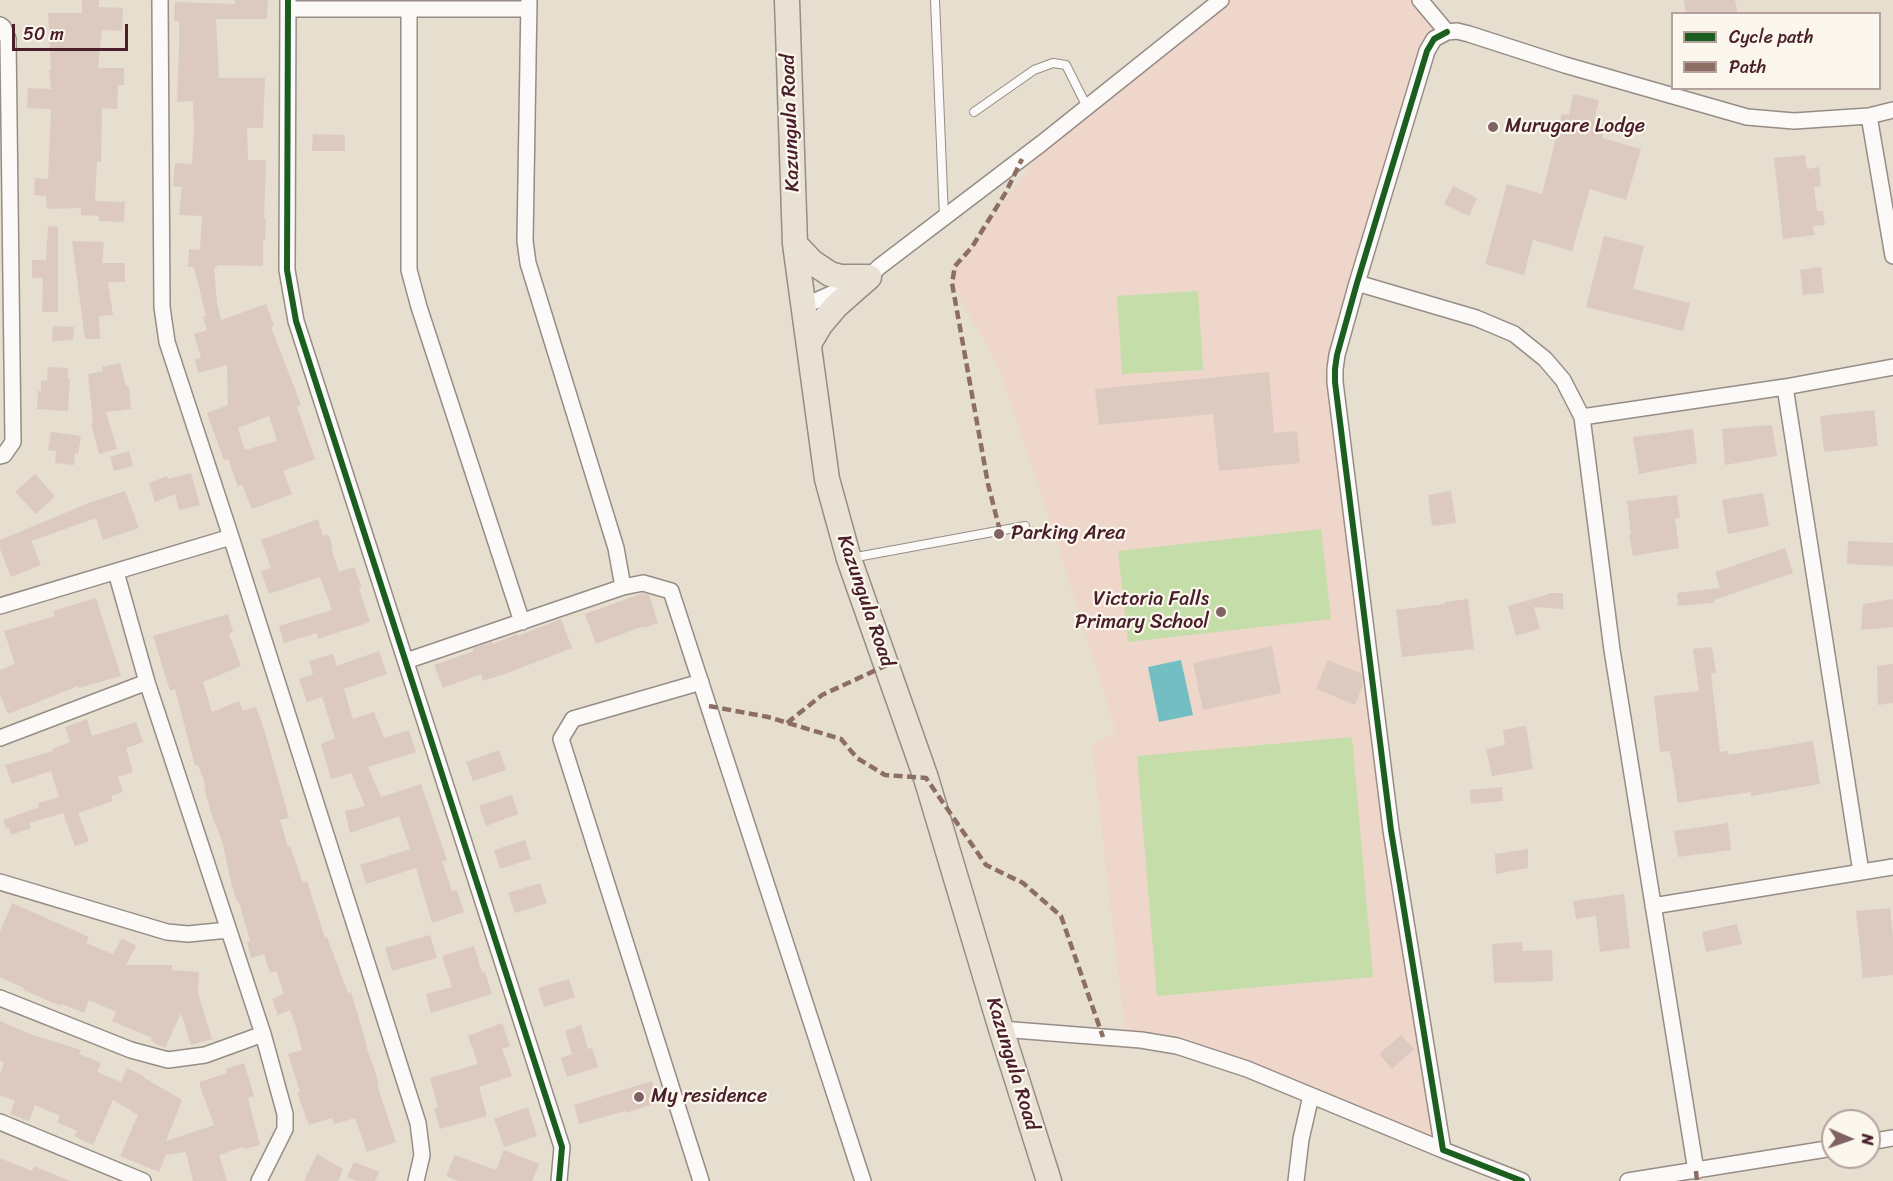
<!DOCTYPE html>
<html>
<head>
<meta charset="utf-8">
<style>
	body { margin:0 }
	#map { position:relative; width:1893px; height:1181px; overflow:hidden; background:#e6dece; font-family:Sriracha,sans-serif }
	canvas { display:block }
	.legend { position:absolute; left:1671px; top:12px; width:210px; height:78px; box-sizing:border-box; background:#fbf7ec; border:2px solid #b4a19f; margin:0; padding:8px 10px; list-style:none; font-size:18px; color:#4a1f2b }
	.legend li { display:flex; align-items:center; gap:12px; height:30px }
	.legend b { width:30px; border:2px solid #b4a19f }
	.north { position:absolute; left:1821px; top:1109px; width:60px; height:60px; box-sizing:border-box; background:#fbf7ec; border:2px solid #b4a19f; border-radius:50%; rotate:92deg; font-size:16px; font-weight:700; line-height:24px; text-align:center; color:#4a1f2b }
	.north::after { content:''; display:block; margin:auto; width:21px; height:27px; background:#816264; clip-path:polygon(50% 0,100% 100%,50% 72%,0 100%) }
	.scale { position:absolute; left:12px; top:24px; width:116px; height:27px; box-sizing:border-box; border:3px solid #4a1f2b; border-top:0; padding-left:8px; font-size:18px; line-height:21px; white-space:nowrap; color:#4a1f2b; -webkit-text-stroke:4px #fbf7ec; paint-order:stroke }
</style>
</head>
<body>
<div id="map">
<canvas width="1893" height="1181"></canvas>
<ul class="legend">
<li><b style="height:8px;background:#1b5e20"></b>Cycle path</li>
<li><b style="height:8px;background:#8d6e63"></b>Path</li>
</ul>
<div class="north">N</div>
<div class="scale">50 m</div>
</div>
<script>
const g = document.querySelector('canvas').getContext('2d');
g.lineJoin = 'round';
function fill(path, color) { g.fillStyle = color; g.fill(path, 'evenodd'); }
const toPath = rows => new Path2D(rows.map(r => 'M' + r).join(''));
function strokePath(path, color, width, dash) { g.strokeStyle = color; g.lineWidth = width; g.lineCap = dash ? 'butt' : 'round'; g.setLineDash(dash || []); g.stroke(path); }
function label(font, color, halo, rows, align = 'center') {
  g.font = font + ' Sriracha,sans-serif'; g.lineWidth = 4.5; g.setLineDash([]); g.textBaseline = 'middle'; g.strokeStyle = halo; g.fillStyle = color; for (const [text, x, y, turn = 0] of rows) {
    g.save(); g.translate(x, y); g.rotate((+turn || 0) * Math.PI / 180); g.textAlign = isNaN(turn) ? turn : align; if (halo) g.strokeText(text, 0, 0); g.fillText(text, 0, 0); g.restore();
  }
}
const built = toPath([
	[1217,0,1420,0,1447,32,1434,39,1335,369,1443,1150,1247,1069,1126,1039,1092,746,1116,732,1041,492,997,364,949,278,1030,167,1064,128]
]);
const green = toPath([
	[1198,291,1203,370,1122,374,1117,296],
	[1321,529,1331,619,1128,642,1118,551],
	[1352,737,1373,977,1157,996,1137,756]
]);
const water = toPath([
	[1181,660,1193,715,1159,722,1148,667]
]);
const building = toPath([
	[82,0,99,0,99,7,123,8,122,31,102,30,98,68,124,68,124,85,118,85,117,109,102,108,101,162,97,162,95,201,125,202,124,222,99,221,99,216,81,215,81,208,47,209,46,196,34,195,35,178,48,179,51,109,27,108,28,88,51,89,49,70,51,70,48,13,82,13],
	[235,0,268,0,267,19,216,19,219,78,265,78,263,128,247,128,248,160,266,160,264,219,266,219,265,240,263,240,263,266,217,265,217,268,214,268,217,303,221,320,266,304,274,326,271,327,301,405,297,407,315,459,283,471,292,494,252,509,242,485,238,487,228,459,224,461,207,413,228,405,227,365,198,373,195,359,201,358,194,334,207,330,203,317,206,316,194,267,188,267,189,249,200,250,202,216,179,215,182,187,173,186,175,163,192,164,194,131,193,101,177,102,179,49,179,21,174,21,175,2,235,4],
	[269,416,277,441,245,450,238,428],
	[1684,0,1735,0,1738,14,1686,14],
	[1573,94,1599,100,1594,122,1606,125,1602,138,1641,149,1626,200,1590,189,1572,251,1533,240,1524,275,1485,264,1507,184,1542,194,1562,114,1569,115],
	[313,134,345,135,345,151,312,151],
	[1805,155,1807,169,1819,167,1821,186,1814,187,1817,211,1823,211,1825,225,1813,226,1815,235,1783,239,1774,158],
	[1453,186,1477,198,1469,216,1444,204],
	[48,226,58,227,58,312,42,312,43,278,32,278,32,260,46,260],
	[1604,236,1644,246,1633,289,1690,303,1683,331,1586,307],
	[72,241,104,242,102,263,125,263,125,282,108,282,113,315,99,316,100,339,85,339],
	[1821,267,1824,293,1803,295,1800,270],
	[53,326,74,327,73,340,52,341],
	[120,363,126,386,129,386,131,409,106,412,117,449,99,454,91,423,93,423,88,374,103,371,102,367],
	[48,367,68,368,68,379,70,378,68,411,37,409,38,391,41,391,41,381,47,380],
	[1269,372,1274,433,1297,431,1300,463,1219,471,1213,414,1099,425,1095,389],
	[1874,410,1878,446,1824,452,1820,416],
	[1772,425,1777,456,1725,465,1722,429],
	[1693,429,1697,463,1639,474,1633,437],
	[51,432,81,436,78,454,75,453,74,465,55,463,56,451,48,450],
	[129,451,133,466,114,471,110,457],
	[191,473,200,505,179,510,175,494,155,502,149,483,167,476,168,479],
	[35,474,55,496,36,514,15,492],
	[125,491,139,528,103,540,96,518,31,541,41,565,11,577,0,549,0,540,89,503],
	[1451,491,1456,523,1432,526,1428,495],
	[1763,493,1769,526,1728,534,1722,500],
	[1677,495,1680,518,1675,519,1679,548,1633,556,1629,535,1631,534,1627,501],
	[318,519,323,536,328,534,333,547,331,548,339,572,354,567,362,587,359,588,370,622,318,639,317,633,284,643,279,626,332,610,320,577,269,594,261,571,271,568,261,540],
	[1848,541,1893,543,1893,566,1847,564],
	[1785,548,1793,573,1714,600,1714,603,1678,606,1677,593,1720,588,1715,572],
	[643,593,649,595,658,623,644,628,643,626,596,644,585,614],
	[1549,593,1563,593,1563,609,1534,607,1540,629,1516,636,1508,606,1549,594],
	[96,598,121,676,79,688,78,686,8,714,0,695,0,670,15,664,4,631,55,616,53,611],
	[1468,599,1474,649,1402,657,1396,610,1445,604,1445,602],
	[1893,599,1893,627,1861,630,1863,604],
	[228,614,233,632,229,634,241,666,203,682,212,712,239,701,243,711,256,707,264,729,289,818,280,820,288,847,290,846,303,883,307,881,325,938,327,937,348,993,351,992,367,1046,366,1047,374,1068,379,1085,377,1085,396,1142,367,1152,355,1118,334,1124,332,1118,309,1125,297,1093,300,1092,288,1054,302,1050,296,1027,290,1010,278,1015,272,999,284,994,276,971,270,973,264,954,251,958,247,942,250,941,239,902,238,903,232,887,222,840,214,822,204,788,206,787,198,765,195,766,175,689,170,691,153,636],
	[561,619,572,648,505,674,483,681,481,674,443,688,434,665,474,651,473,648,492,642,493,644,517,634,518,636],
	[1272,646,1281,693,1203,710,1193,663],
	[1712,647,1716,673,1711,674,1720,752,1728,751,1728,755,1813,741,1820,784,1751,796,1751,792,1678,803,1670,751,1660,752,1654,696,1699,691,1693,649],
	[379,651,387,674,344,689,353,719,374,712,384,738,409,730,416,752,368,767,381,797,421,784,447,860,442,861,452,891,457,890,464,912,432,923,416,868,366,884,360,865,410,849,399,816,350,833,345,811,365,806,351,773,331,779,321,744,335,738,322,697,307,702,299,679,313,674,309,661,333,654,337,666],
	[1328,660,1362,674,1363,685,1355,705,1316,689],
	[1893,664,1893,703,1878,705,1877,666],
	[87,719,92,736,136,722,143,742,126,748,133,772,118,777,123,792,111,796,113,801,78,813,89,841,75,846,63,813,29,823,31,828,11,835,9,828,6,829,3,820,39,807,38,803,59,797,51,771,12,784,5,765,53,751,52,749,70,742,65,727],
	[1526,726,1533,769,1492,776,1486,749,1505,745,1503,730],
	[499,750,506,770,473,781,466,762],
	[1502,787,1503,801,1471,804,1470,790],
	[512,795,518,814,486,826,479,806],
	[1728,823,1731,850,1678,857,1674,831],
	[525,840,531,859,500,869,494,850],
	[1528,849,1528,868,1496,874,1495,854],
	[540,883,547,903,515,913,508,893],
	[1624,894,1630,948,1600,952,1596,916,1576,919,1573,901],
	[12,903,89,937,86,943,113,954,122,938,136,946,126,965,172,965,172,970,199,972,198,993,212,1039,191,1045,181,1013,165,1048,151,1041,152,1038,112,1021,116,1012,89,1000,84,1013,62,1004,61,1006,23,990,24,988,0,977,0,932],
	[1890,908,1893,936,1893,975,1863,978,1856,911],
	[1737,924,1742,944,1706,952,1702,932],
	[430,935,437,958,392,971,385,948],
	[1522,942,1523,951,1552,950,1553,981,1494,983,1492,944],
	[474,946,482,973,485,972,492,994,431,1013,426,994,452,987,442,956],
	[569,979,575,997,544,1007,538,988],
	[0,1021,30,1034,81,1050,79,1054,101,1063,97,1072,121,1082,127,1068,144,1076,143,1077,182,1100,166,1141,214,1125,200,1087,200,1082,227,1073,226,1069,244,1063,254,1096,248,1098,260,1145,244,1149,243,1147,219,1155,227,1181,193,1181,186,1152,166,1155,159,1172,120,1156,138,1115,113,1100,93,1145,74,1136,77,1131,57,1122,60,1116,35,1105,29,1121,10,1114,15,1101,0,1095,0,1074,4,1063,0,1061],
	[502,1023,510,1046,502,1049,512,1076,479,1087,487,1116,440,1129,434,1108,438,1107,430,1078,478,1064,468,1036],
	[581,1025,588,1049,592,1048,598,1067,567,1077,561,1058,572,1054,565,1031],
	[1401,1035,1414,1049,1392,1069,1379,1054],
	[652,1081,659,1102,626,1113,625,1111,579,1124,574,1105],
	[528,1107,537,1136,504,1147,494,1119],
	[504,1150,539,1164,532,1181,458,1181,446,1176,455,1155,496,1170],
	[317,1154,343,1169,338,1181,304,1181],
	[0,1158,32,1171,34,1166,70,1181,0,1181],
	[354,1162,379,1172,375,1181,357,1181,347,1177]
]);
const service = toPath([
	[935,0,944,217],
	[974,112,1034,70,1053,63,1066,65,1087,107],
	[851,558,1025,526]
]);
const minor = toPath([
	[160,0,162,307,167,342,231,537,418,1123,422,1155,416,1181],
	[288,0,287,270,296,321,562,1147,559,1181],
	[529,0,525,241,528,263,616,548,623,587],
	[1420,0,1447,32,1457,31,1469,34,1565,65,1747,117,1794,121,1869,116,1893,110],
	[288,9,529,9],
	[409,9,409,270,419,307,522,622],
	[0,25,3,27,8,39,13,442,4,455,0,456],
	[1447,32,1434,39,1427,51,1357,283,1337,355,1335,369,1335,382,1391,830,1443,1150,1522,1181],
	[1869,116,1893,256],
	[1357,283,1476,318,1514,334,1545,359,1563,380,1582,417,1785,387,1893,367],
	[804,306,869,277,879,267,1042,143,1221,0],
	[1785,387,1861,872],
	[1582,417,1612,650,1696,1171],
	[116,572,147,682,263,1034,285,1114,285,1129,259,1181],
	[0,606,231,537],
	[406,661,623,587,643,583,671,591,863,1181],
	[701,682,573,719,561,739,701,1181],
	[0,738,147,682],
	[0,882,167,932,188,934,228,930],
	[1653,906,1893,867],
	[0,998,131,1050,168,1060,205,1055,263,1034],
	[1001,1029,1141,1040,1177,1046,1247,1069,1443,1150],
	[0,1122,143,1181],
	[1869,1142,1893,1138],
	[1296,1181,1301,1139,1311,1096],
	[1628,1181,1833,1148]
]);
const primary = toPath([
	[787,0,795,244,827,479,849,559,926,778,1001,1029,1049,1181],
	[795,244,812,262,830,274,841,277,869,277],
	[809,344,820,325,836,306,869,277]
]);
const quiet = toPath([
	[1000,531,988,484,952,283,955,266,972,247,1006,192,1022,159],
	[709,706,768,717,841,739,857,758,885,775,926,778,986,865,1023,883,1061,916,1103,1037],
	[787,723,822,695,887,665],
	[1696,1171,1697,1181]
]);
const cycleway = toPath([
	[288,0,287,270,296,321,562,1147,559,1181],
	[1447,32,1434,39,1427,51,1357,283,1337,355,1335,369,1335,382,1391,830,1443,1150,1522,1181]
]);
const markers = [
	[1493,127,6,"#816264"],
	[999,534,6,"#816264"],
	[1221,612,6,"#816264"],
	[639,1097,6,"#816264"]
];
const streetNames = [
	["Kazungula Road",791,123,-92],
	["Kazungula Road",865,601,71],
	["Kazungula Road",1012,1064,73]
];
const poiNames = [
	["Murugare Lodge",1505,127],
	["Parking Area",1011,534],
	["Victoria Falls",1209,600,"right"],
	["Primary School",1209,623,"right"],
	["My residence",651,1097]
];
fill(built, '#efd6cb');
fill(green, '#c4dda9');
fill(water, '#72bec2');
fill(building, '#dccac1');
strokePath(service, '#978c86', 10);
strokePath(minor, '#978c86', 18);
strokePath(primary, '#978c86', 27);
strokePath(service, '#fbfaf8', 8);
strokePath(minor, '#fbfaf8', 15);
strokePath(primary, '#e8e1d4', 24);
strokePath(quiet, '#8d6e63', 4.5, [9, 4.5]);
strokePath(cycleway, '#1b5e20', 6);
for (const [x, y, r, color] of markers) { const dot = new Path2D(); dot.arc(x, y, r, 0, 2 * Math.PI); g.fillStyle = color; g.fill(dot); strokePath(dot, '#fbf7ec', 2); }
label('20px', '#4a1f2b', '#fbf7ec', streetNames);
label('20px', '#4a1f2b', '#fbf7ec', poiNames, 'left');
</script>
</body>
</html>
